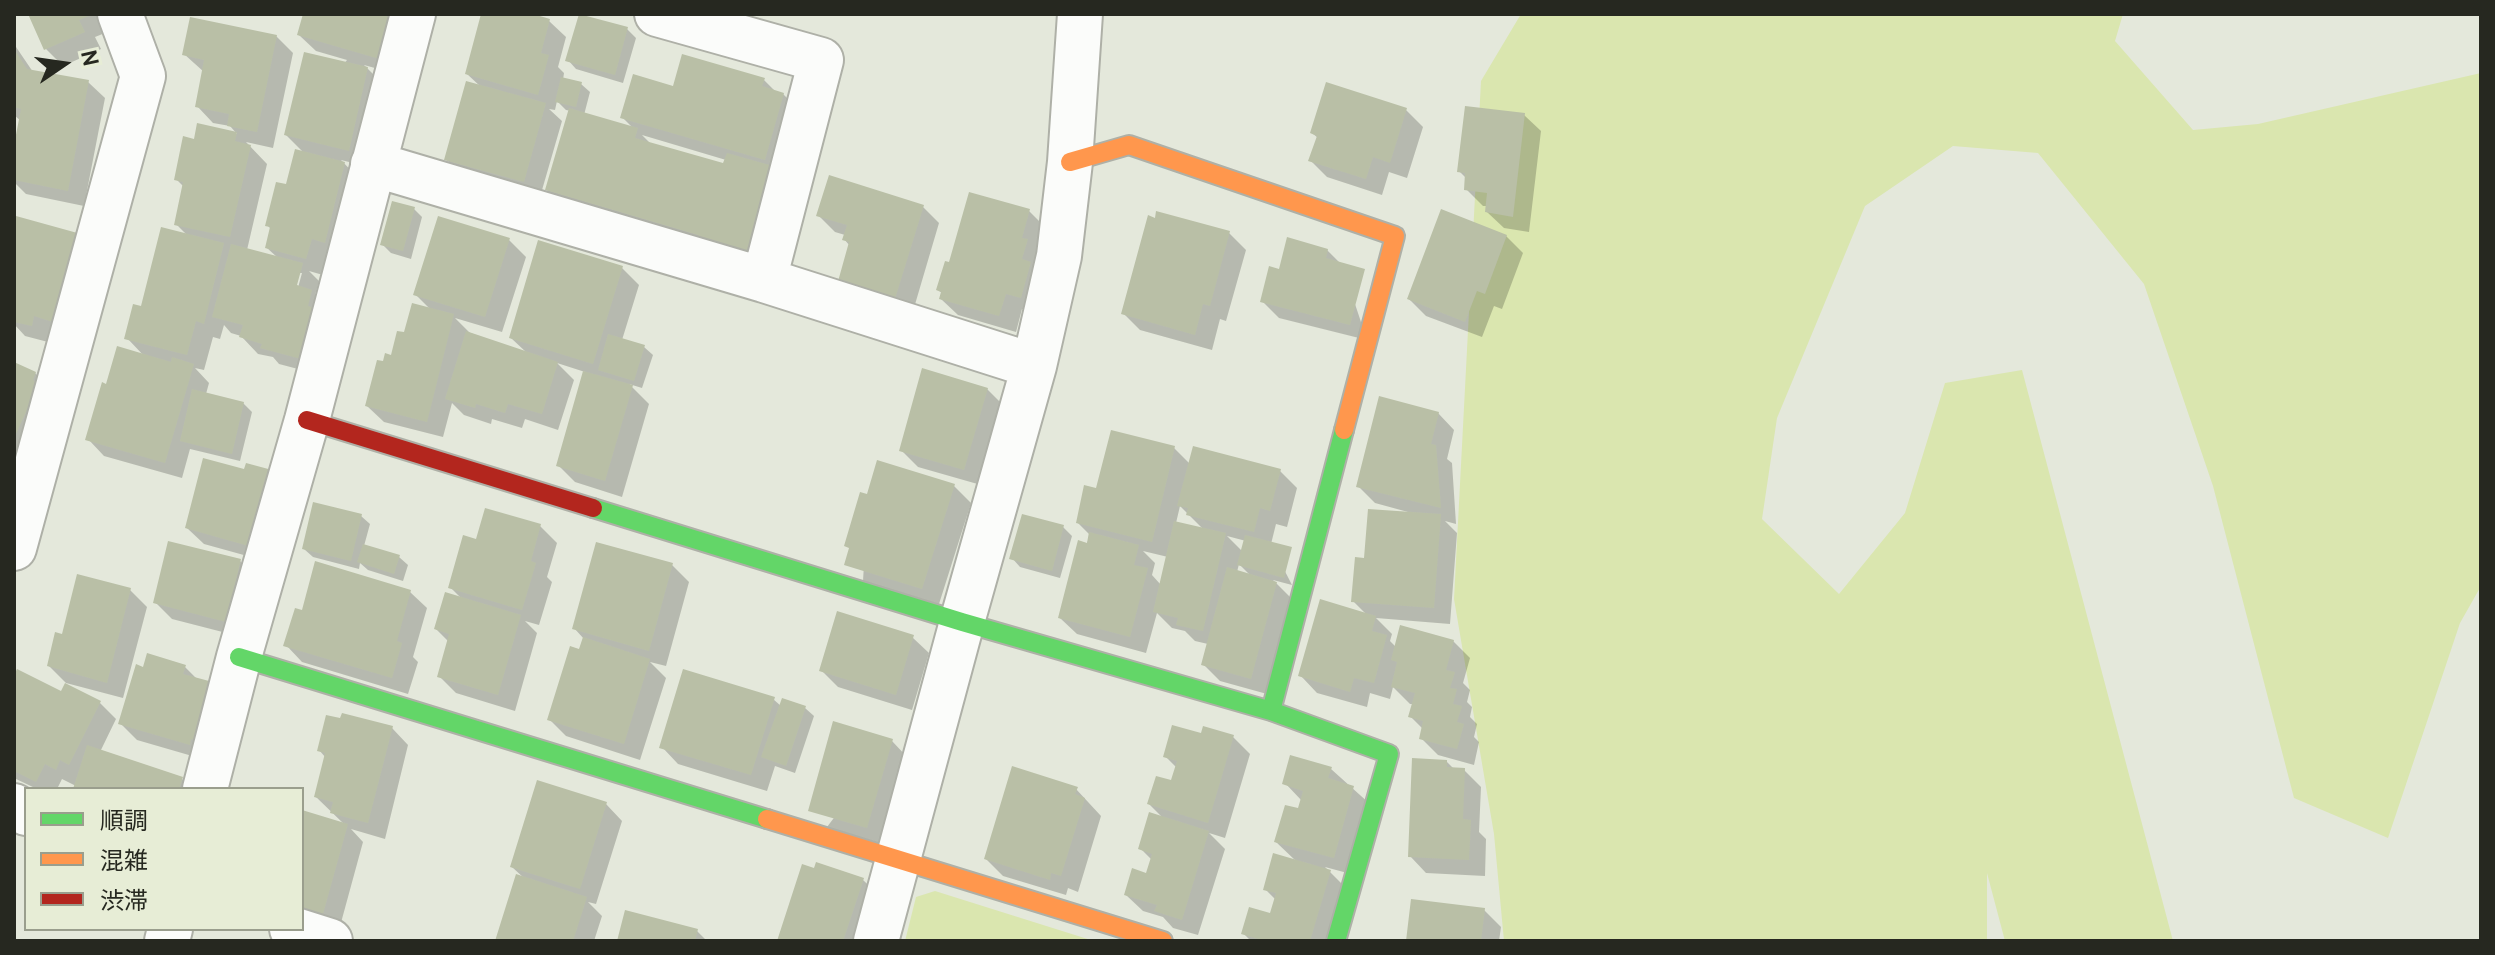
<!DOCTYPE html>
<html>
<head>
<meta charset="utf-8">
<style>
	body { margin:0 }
	#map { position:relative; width:2495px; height:955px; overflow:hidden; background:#e4e8db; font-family:Overpass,"Noto Sans JP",sans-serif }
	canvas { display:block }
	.frame { position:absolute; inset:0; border:16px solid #262820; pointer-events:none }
	.legend { position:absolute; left:24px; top:787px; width:280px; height:144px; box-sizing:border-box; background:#e7edd6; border:2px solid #9a9e8d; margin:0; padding:10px 14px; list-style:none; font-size:24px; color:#262820 }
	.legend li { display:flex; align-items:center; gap:16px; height:40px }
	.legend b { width:40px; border:2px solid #9a9e8d }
	.north { position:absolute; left:24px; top:24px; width:80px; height:80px; -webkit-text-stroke:6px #e7edd6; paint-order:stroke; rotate:77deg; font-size:22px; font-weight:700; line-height:32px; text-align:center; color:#262820 }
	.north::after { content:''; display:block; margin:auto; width:28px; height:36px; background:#262820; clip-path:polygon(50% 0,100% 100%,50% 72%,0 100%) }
</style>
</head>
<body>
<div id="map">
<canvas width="2495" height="955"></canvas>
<div class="frame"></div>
<ul class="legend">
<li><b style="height:10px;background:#63d668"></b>順調</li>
<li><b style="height:10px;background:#ff974d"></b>混雑</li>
<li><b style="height:10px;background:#b3261e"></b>渋滞</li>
</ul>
<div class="north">N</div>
</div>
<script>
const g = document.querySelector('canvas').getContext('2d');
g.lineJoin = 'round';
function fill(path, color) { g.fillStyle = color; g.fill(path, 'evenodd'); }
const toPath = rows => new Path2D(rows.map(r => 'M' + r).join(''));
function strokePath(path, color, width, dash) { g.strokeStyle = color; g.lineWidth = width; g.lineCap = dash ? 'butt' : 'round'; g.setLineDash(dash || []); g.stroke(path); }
const green = toPath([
	[1521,14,2123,14,2115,41,2193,130,2258,124,2481,73,2481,586,2460,623,2388,838,2294,798,2213,486,2144,284,2038,153,1953,146,1865,206,1777,418,1762,519,1839,594,1905,513,1945,383,2022,370,2173,941,2005,941,1987,873,1987,941,1504,941,1494,834,1454,599,1481,81],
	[935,891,1094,941,905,941,916,897]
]);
const shadow = toPath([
	[31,14,102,14,110,31,95,37,101,49,63,66,46,49],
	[305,14,417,14,400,75,364,65,384,85,365,166,341,160,361,181,323,275,309,271,319,281,315,295,328,308,317,374,279,364,273,357,258,354,241,336,231,333,224,325,220,339,213,337,204,370,195,368,209,383,206,394,243,403,252,412,240,461,190,449,182,478,104,456,88,439,108,386,145,357,127,338,188,236,176,224,184,187,176,179,195,141,199,125,237,134,230,126,213,123,197,106,204,72,184,54,276,36,293,53,273,148,246,142,267,164,247,250,278,258,267,248,272,230,267,225,305,154,286,135,347,60,316,51,299,35],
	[298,273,302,273,296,295,292,294],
	[483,14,525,14,549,21,566,37,558,67,564,73,563,80,581,84,590,92,584,115,634,129,623,118,675,88,764,80,776,92,783,94,800,111,780,268,570,212,547,190,571,111,566,110,557,101,555,110,549,109,562,121,540,197,463,176,446,159,481,87,467,74],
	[642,135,726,160,724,166,652,145],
	[627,29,636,38,623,83,576,69,568,60],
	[14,44,33,72,88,82,105,98,84,206,26,194,14,182,14,156,21,121,14,115],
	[1406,110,1423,127,1407,178,1389,172,1382,195,1327,177,1310,160,1318,138,1312,133],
	[1524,115,1541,131,1529,232,1504,228,1487,212,1488,206,1483,206,1466,189,1467,179,1459,171],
	[923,207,939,223,911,318,844,239,845,235,835,232,818,215],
	[414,209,422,217,411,259,391,253,382,244],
	[1029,211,1046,228,1037,313,1022,309,1016,332,958,315,941,299,942,293,938,290,951,265],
	[14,232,80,236,48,342,25,336,14,324],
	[1229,233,1246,250,1226,321,1220,319,1212,350,1140,330,1123,313],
	[1506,236,1523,253,1502,309,1494,306,1482,337,1426,316,1409,299],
	[509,240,526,257,502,332,455,318,470,333,527,353,511,338,622,268,639,285,622,340,644,347,653,355,642,388,629,384,649,404,622,497,575,482,558,465,585,372,557,363,574,380,558,430,525,419,522,428,492,419,491,424,464,415,452,403,443,437,384,422,367,406,385,364,392,357,406,335,431,310,415,294],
	[1327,250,1342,265,1367,340,1279,318,1262,301,1280,272],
	[14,364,35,373,52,390,27,462,14,456],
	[987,389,1004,406,981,485,918,467,901,450],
	[1438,413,1454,430,1447,459,1452,463,1456,524,1445,521,1457,533,1450,624,1376,618,1392,634,1390,641,1396,647,1453,641,1470,658,1463,683,1470,690,1467,702,1472,707,1470,717,1477,724,1474,737,1479,742,1474,765,1438,755,1421,738,1423,729,1410,716,1414,704,1410,704,1393,687,1390,699,1370,693,1367,707,1317,693,1301,676,1367,615,1353,601,1366,560,1408,514,1408,512,1375,503,1358,486],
	[1174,448,1190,464,1280,471,1297,488,1287,527,1276,524,1271,544,1292,585,1273,580,1293,600,1267,694,1220,681,1203,664,1208,644,1195,641,1185,631,1172,628,1157,613,1146,653,1077,634,1060,618,1090,535,1078,523,1098,490],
	[1180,506,1204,530,1176,523],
	[1227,536,1246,541,1243,552],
	[1143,551,1168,557,1161,585,1152,575,1155,563],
	[1239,564,1251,576,1237,572],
	[246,471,269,562,204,544,187,528],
	[954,486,971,503,939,604,863,581,868,496],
	[361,516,370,524,364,546,399,557,408,565,403,581,368,570,360,563,359,569,313,557,304,549],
	[540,526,557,543,547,577,552,582,539,625,525,621,537,633,515,711,456,693,439,676,449,642,436,629,462,599,450,587],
	[1063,527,1072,536,1060,578,1020,567,1012,558],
	[240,561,256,578,242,637,172,619,155,602],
	[672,565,689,582,666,666,650,662,666,678,640,760,566,736,549,719,584,639,574,628],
	[130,590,147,607,123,698,66,683,49,666,63,636],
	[410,592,427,608,413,657,418,662,408,694,302,662,286,645,303,613],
	[912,637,929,653,912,710,838,687,821,670],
	[185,667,199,681,208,683,224,700,206,760,137,740,120,723,144,669],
	[14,679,62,694,99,702,116,719,100,752,182,779,192,789,75,789,76,786,62,779,57,789,37,789,14,778],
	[773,699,781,706,805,708,814,716,795,773,775,766,767,791,678,764,662,747],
	[392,728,408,745,385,839,351,829,363,842,339,930,302,919,302,813,345,825,316,797,326,758,319,750],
	[1202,735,1233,737,1250,754,1225,838,1209,833,1225,849,1198,935,1173,928,1163,917,1143,911,1126,895,1148,875,1152,860,1140,848,1164,819,1149,804,1172,783,1177,768,1165,756],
	[892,741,908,758,884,844,827,827],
	[1447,762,1455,770,1464,770,1481,787,1479,832,1486,839,1485,876,1426,873,1410,856],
	[1331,769,1370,804,1351,874,1325,867,1346,888,1331,941,1251,941,1244,934,1272,915,1276,900,1265,889,1297,862,1276,842,1300,811,1302,801,1285,783],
	[1076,789,1101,816,1078,892,1068,888,1066,895,1003,876,986,859],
	[606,804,622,821,596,904,588,902,602,916,594,941,497,941,525,879,512,867],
	[863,880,880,896,865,941,779,941],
	[1484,910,1501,927,1499,941,1408,941],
	[697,931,707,941,619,941]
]);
const building = toPath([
	[28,14,93,14,79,20,85,32,44,50],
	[303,14,396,14,383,60,297,35],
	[481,14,533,14,550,19,541,53,549,55,538,95,465,74],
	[579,14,628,27,615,75,565,61],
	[190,17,277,35,257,132,227,126,229,114,195,107,204,60,182,55],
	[14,49,27,69,89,80,68,191,14,180,14,145,21,109,14,107],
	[304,52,368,67,349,151,284,135],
	[682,54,765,78,762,86,784,93,765,160,620,118,633,74,673,86],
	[561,77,582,82,576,107,555,102],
	[466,81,546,103,524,182,444,160],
	[1326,82,1407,108,1390,163,1373,157,1366,179,1308,161,1317,136,1310,133],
	[1465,106,1525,113,1513,217,1485,212,1487,193,1464,190,1465,173,1457,172],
	[569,108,638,128,635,138,723,163,727,153,780,168,758,246,744,256,696,242,698,235,545,190],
	[197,123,237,132,235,141,251,145,230,237,174,225,183,182,174,180,183,136,194,139],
	[295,149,345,162,325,243,312,239,306,259,265,248,270,227,265,226,276,182,286,184],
	[829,175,924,205,894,302,837,285,849,242,842,240,847,225,816,216],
	[969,192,1030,209,1022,238,1028,239,1022,259,1031,262,1021,298,1006,294,999,316,939,299,941,292,936,290,945,261,949,262],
	[392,201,415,207,403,251,380,245],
	[1441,209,1507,235,1485,294,1477,291,1465,322,1407,299],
	[1156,211,1230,231,1210,306,1203,304,1195,335,1121,314,1148,215,1155,218],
	[16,216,81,234,56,323,34,316,32,326,14,322,14,224],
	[438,216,510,238,485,317,413,295],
	[161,227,224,243,204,324,196,321,187,355,124,339,133,304,141,306],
	[1287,237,1328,249,1326,258,1365,269,1350,325,1260,302,1269,266,1279,269],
	[538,240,623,266,593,364,509,338],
	[231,244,303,263,297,285,312,290,308,306,314,308,301,359,260,348,262,344,239,337,243,325,212,317],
	[412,303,454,314,427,422,365,406,377,360,383,361,385,353,391,355,397,331,404,332],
	[466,331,558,362,542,414,508,404,505,413,476,404,475,408,445,399],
	[608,334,645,345,634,381,598,370],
	[117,346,171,362,172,357,194,364,165,463,85,440,102,382,106,384],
	[14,362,36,372,33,380,39,384,14,438],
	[922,368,988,388,964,470,899,451],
	[583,371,633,385,605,481,556,466],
	[192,389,244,402,232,454,180,441],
	[1379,396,1439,412,1431,444,1436,445,1441,508,1356,487],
	[1111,430,1175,446,1152,542,1076,523,1084,485,1096,488],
	[1193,446,1281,469,1270,511,1260,508,1254,532,1186,515,1188,508,1177,506],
	[203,458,244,469,246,463,272,470,252,547,185,528],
	[877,460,955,484,922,589,844,565,849,548,844,546,860,492,867,494],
	[313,502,362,514,351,561,302,549],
	[485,508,541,524,531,561,536,563,522,610,448,588,463,535,476,539],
	[1368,509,1441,514,1434,608,1351,602,1355,557,1364,558],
	[1022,514,1064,525,1052,571,1009,559],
	[1174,521,1226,533,1203,631,1176,625,1178,618,1153,612],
	[1089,532,1139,545,1134,565,1148,568,1130,637,1058,618,1078,540,1087,543],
	[1245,535,1292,547,1284,578,1237,565],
	[168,541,241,559,226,622,153,603],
	[596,542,673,563,649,651,572,629],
	[363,544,400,555,394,574,357,562],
	[315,561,411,590,397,641,402,643,392,678,283,646,295,608,302,610],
	[1227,567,1277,582,1251,679,1201,665],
	[77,574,131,588,107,683,47,666,55,632,62,634],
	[445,592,521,615,498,695,437,677,449,634,434,629],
	[1320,599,1376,616,1372,631,1387,635,1374,683,1354,678,1350,692,1298,676],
	[837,611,914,635,896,695,819,671],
	[1400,625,1454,640,1446,670,1455,672,1450,688,1457,689,1453,704,1462,706,1457,722,1464,724,1457,749,1419,739,1423,721,1408,717,1415,693,1391,687,1397,662,1391,660],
	[583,637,650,659,624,744,547,720,570,646,579,649],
	[147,653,186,665,183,674,209,681,206,689,213,690,198,741,191,739,190,745,118,724,136,664,143,667],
	[17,669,61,691,65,683,101,701,69,765,60,760,56,770,45,764,36,782,14,771,14,675],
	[683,669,775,697,751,775,659,748],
	[782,698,806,706,786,766,761,757],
	[342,713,393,726,368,823,330,813,333,802,314,797,325,753,317,751,326,715,340,718],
	[833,721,893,739,867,828,808,811],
	[1172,725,1201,733,1203,726,1234,735,1208,823,1147,804,1156,776,1171,780,1177,761,1163,757],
	[87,745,183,777,179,789,73,789],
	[1290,755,1332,767,1328,778,1354,786,1334,858,1274,842,1285,805,1298,808,1303,791,1282,784],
	[1412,758,1447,760,1447,767,1465,768,1463,819,1471,820,1469,860,1408,857],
	[1012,766,1078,787,1075,794,1085,798,1061,876,1051,873,1050,880,984,859],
	[537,780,607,802,580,889,510,867],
	[302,810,348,824,323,914,302,908],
	[1149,812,1209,831,1182,920,1154,911,1157,905,1124,895,1132,868,1146,873,1152,854,1138,849],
	[1273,853,1331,870,1310,941,1265,941,1241,934,1249,907,1270,913,1276,893,1263,890],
	[816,862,864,878,843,941,777,941,802,864,814,868],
	[516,874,587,897,573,941,495,941],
	[1411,899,1485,908,1481,941,1406,941],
	[625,910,698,929,695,941,617,941]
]);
const street = toPath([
	[657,14,821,60,764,280,1034,366],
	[373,164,764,280],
	[14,548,143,76,120,14],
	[205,789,239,657,307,420,413,14],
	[14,806,26,813],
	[292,929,330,941],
	[167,941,170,929],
	[876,941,962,622,1034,366,1059,256,1070,162,1080,14]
]);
const fast = toPath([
	[593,508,962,622,1271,711,1389,754,1336,941],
	[239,657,767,819],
	[1271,711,1344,430]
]);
const slow = toPath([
	[1070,162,1129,145,1395,236,1344,430],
	[767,819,1163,941]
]);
const jam = toPath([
	[307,420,593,508]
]);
fill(green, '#dae6af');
fill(shadow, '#0003');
fill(building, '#b9bfa6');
strokePath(street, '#aeb0a7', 48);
strokePath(fast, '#aeb0a7', 22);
strokePath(slow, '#aeb0a7', 22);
strokePath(jam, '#aeb0a7', 22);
strokePath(street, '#fbfcfa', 44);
strokePath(fast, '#63d668', 18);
strokePath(slow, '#ff974d', 18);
strokePath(jam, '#b3261e', 18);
</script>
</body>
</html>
